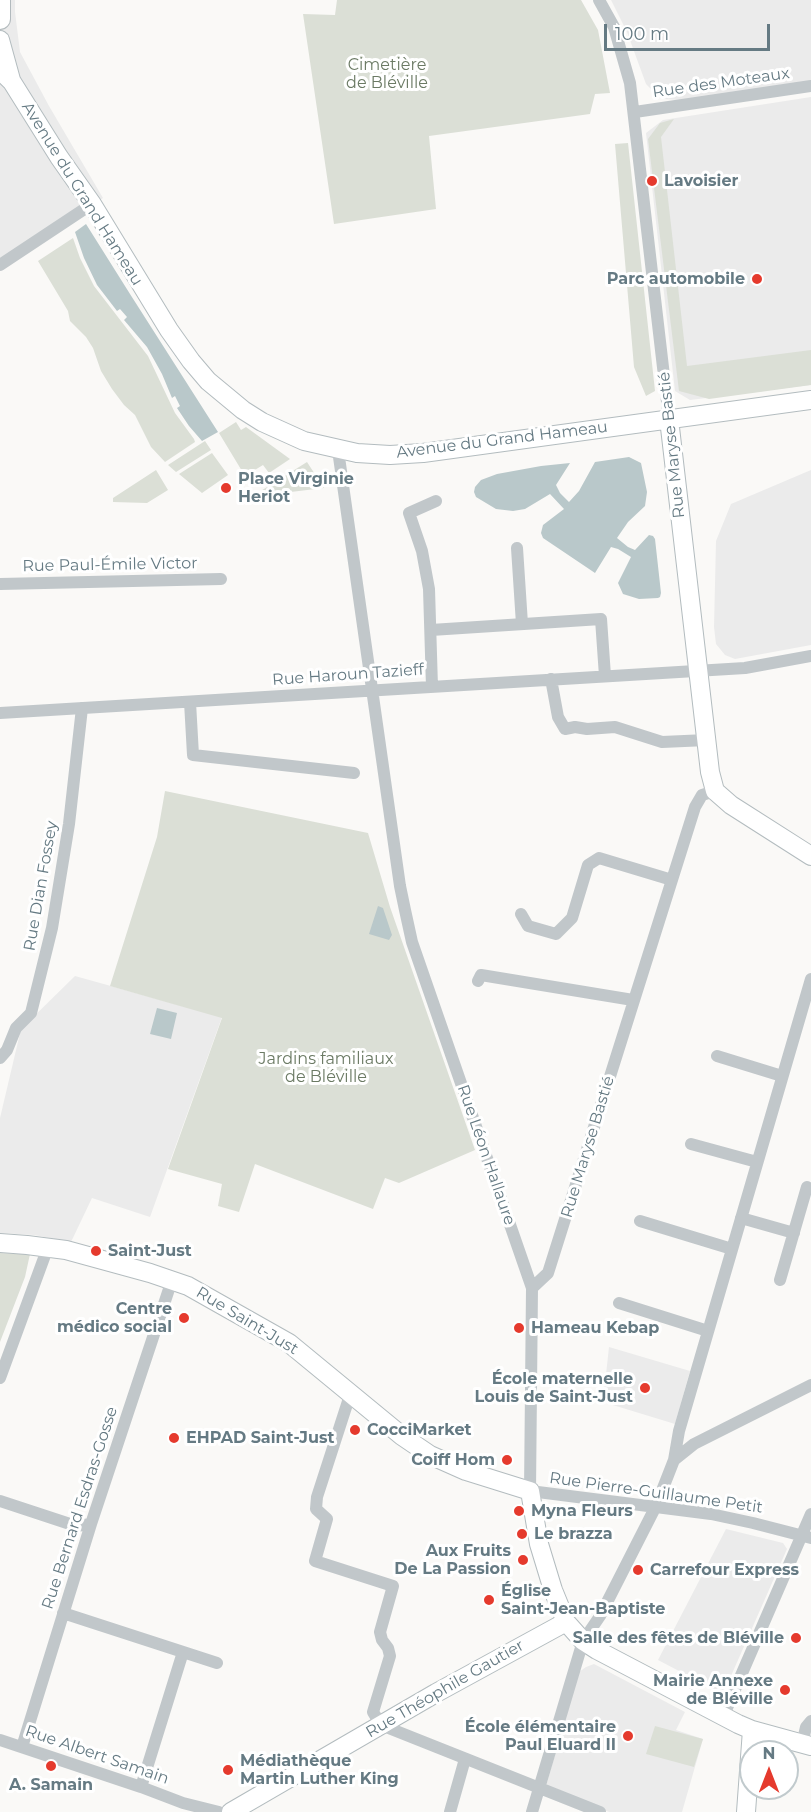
<!DOCTYPE html>
<html>
<head>
<meta charset="utf-8">
<style>
	body { margin:0 }
	#map { position:relative; width:811px; height:1812px; overflow:hidden; background:#faf9f7; font-family:Montserrat,sans-serif }
	canvas { display:block }
	.north { position:absolute; left:739px; top:1740px; width:60px; height:60px; box-sizing:border-box; background:#fff; border:2px solid #c1cacd; border-radius:50%; rotate:0deg; font-size:16px; font-weight:700; line-height:24px; text-align:center; color:#657a83 }
	.north::after { content:''; display:block; margin:auto; width:21px; height:27px; background:#e53a2d; clip-path:polygon(50% 0,100% 100%,50% 72%,0 100%) }
	.scale { position:absolute; left:604px; top:24px; width:166px; height:27px; box-sizing:border-box; border:3px solid #657a83; border-top:0; padding-left:8px; font-size:18px; line-height:21px; white-space:nowrap; color:#657a83; -webkit-text-stroke:4px #fff; paint-order:stroke }
</style>
</head>
<body>
<div id="map">
<canvas width="811" height="1812"></canvas>
<div class="north">N</div>
<div class="scale">100 m</div>
</div>
<script>
const g = document.querySelector('canvas').getContext('2d');
g.lineJoin = 'round';
function fill(path, color) { g.fillStyle = color; g.fill(path, 'evenodd'); }
const toPath = rows => new Path2D(rows.map(r => 'M' + r).join(''));
function strokePath(path, color, width, dash) { g.strokeStyle = color; g.lineWidth = width; g.lineCap = dash ? 'butt' : 'round'; g.setLineDash(dash || []); g.stroke(path); }
function label(font, color, halo, rows, align = 'center') {
  g.font = font + ' Montserrat,sans-serif'; g.lineWidth = 6; g.setLineDash([]); g.textBaseline = 'middle'; g.strokeStyle = halo; g.fillStyle = color; for (const [text, x, y, turn = 0] of rows) {
    g.save(); g.translate(x, y); g.rotate((+turn || 0) * Math.PI / 180); g.textAlign = isNaN(turn) ? turn : align; if (halo) g.strokeText(text, 0, 0); g.fillText(text, 0, 0); g.restore();
  }
}
const built = toPath([
	[0,0,15,0,15,12,20,52,49,106,103,198,0,265],
	[611,0,811,0,811,81,680,100,664,99,657,95,646,84,627,32],
	[811,97,811,385,690,400,675,391,646,133,663,120],
	[811,470,811,645,735,659,725,655,716,644,714,627,716,541,731,504],
	[75,976,222,1017,150,1217,92,1198,71,1242,34,1235,0,1233,0,1118,21,1029],
	[609,1347,690,1371,675,1424,603,1402],
	[726,1529,783,1543,787,1549,723,1694,658,1660],
	[594,1664,685,1712,676,1730,703,1739,682,1812,609,1812,548,1788,546,1786,579,1672,586,1667]
]);
const green = toPath([
	[337,0,581,0,598,30,610,93,595,94,590,114,429,136,436,209,334,224,303,14,335,15],
	[674,119,661,137,687,366,811,350,811,385,709,399,679,391,648,139,660,123],
	[628,143,655,391,646,396,634,367,615,144],
	[73,238,80,258,94,286,148,356,175,413,194,439,195,442,165,462,151,447,135,415,124,405,112,389,101,371,93,348,86,337,70,321,68,311,38,261],
	[236,422,241,430,246,427,290,459,269,473,263,465,245,476,219,433],
	[205,441,211,450,176,472,168,465],
	[212,453,228,475,202,493,179,474],
	[307,462,324,488,257,496,256,494],
	[156,470,168,490,147,503,113,502,113,498],
	[165,791,368,833,390,907,475,1150,399,1183,385,1178,373,1209,255,1164,239,1212,218,1206,222,1184,168,1169,222,1018,110,986,157,837],
	[0,1253,30,1254,25,1277,0,1342],
	[655,1726,703,1739,694,1767,646,1754]
]);
const water = toPath([
	[86,224,130,294,218,432,202,441,189,426,177,408,180,406,175,396,172,398,162,374,147,347,124,320,127,317,120,309,117,311,97,285,84,258,75,232],
	[629,457,641,463,647,492,645,506,628,522,617,538,628,547,635,550,649,535,653,536,655,539,661,593,660,597,658,598,639,599,623,594,618,583,631,557,618,549,611,547,595,573,543,538,541,533,543,525,564,509,550,494,525,509,513,511,496,509,476,497,474,492,475,487,481,480,497,474,541,466,570,463,556,485,560,493,569,502,579,491,595,462],
	[378,906,383,908,392,935,389,940,369,934],
	[157,1008,177,1013,171,1039,150,1034]
]);
const street = toPath([
	[599,0,614,27,630,83,669,419],
	[635,112,811,86],
	[0,265,92,204],
	[338,450,400,886,405,910,412,942,532,1288,530,1491,711,1514,753,1523,811,1538],
	[517,548,522,624],
	[0,584,221,579],
	[431,630,601,619,605,676],
	[551,679,558,717,565,729,575,727,587,729,615,727,662,742,707,740],
	[432,687,429,589,422,551,409,513,436,501],
	[190,702,193,755,354,773],
	[0,713,745,668,811,656],
	[521,914,528,926,556,934,572,918,588,865,599,858,672,880],
	[478,981,481,975,633,1000],
	[717,1056,782,1076],
	[0,1058,7,1050,16,1028,31,1013,52,928,69,824,82,708],
	[691,1144,757,1162],
	[741,1218,794,1233],
	[640,1221,732,1249],
	[780,1280,807,1187],
	[532,1288,548,1273,695,807,702,795,715,791],
	[619,1303,708,1331],
	[0,1378,48,1247],
	[350,1395,317,1497,316,1509,327,1519,315,1561,393,1586,380,1632,382,1640,388,1648,390,1656,373,1712,381,1725,600,1812],
	[674,1460,694,1444,811,1385],
	[0,1501,76,1526,91,1524],
	[63,1613,217,1663],
	[723,1717,811,1514],
	[0,1740,141,1787,183,1803,219,1812],
	[802,1744,806,1727,811,1721],
	[22,1747,91,1524,172,1280],
	[141,1787,183,1652],
	[450,1812,465,1759],
	[532,1812,583,1641,600,1616,656,1506,674,1460,679,1431,811,979]
]);
const secondary = toPath([
	[0,40,11,80],
	[0,70,12,82,59,157,92,204,169,330,191,361,208,381,243,410,262,422,304,441,357,453,390,455,423,453,811,400],
	[669,419,710,772,715,791,731,805,811,856],
	[0,1243,27,1245,66,1250,150,1273,188,1286,289,1343,402,1436,430,1455,466,1471,530,1491,539,1544,553,1590,566,1622,583,1641,597,1650,738,1724,752,1730,811,1746],
	[231,1812,436,1693,566,1622],
	[746,1812,752,1730]
]);
const primary = toPath([
	[0,1,0,19]
]);
const markers = [
	[652,181,6,"#e53a2d"],
	[757,279,6,"#e53a2d"],
	[226,488,6,"#e53a2d"],
	[96,1251,6,"#e53a2d"],
	[184,1318,6,"#e53a2d"],
	[519,1328,6,"#e53a2d"],
	[645,1388,6,"#e53a2d"],
	[355,1430,6,"#e53a2d"],
	[174,1438,6,"#e53a2d"],
	[507,1460,6,"#e53a2d"],
	[519,1511,6,"#e53a2d"],
	[522,1534,6,"#e53a2d"],
	[523,1560,6,"#e53a2d"],
	[638,1570,6,"#e53a2d"],
	[489,1600,6,"#e53a2d"],
	[796,1638,6,"#e53a2d"],
	[785,1690,6,"#e53a2d"],
	[628,1736,6,"#e53a2d"],
	[51,1766,6,"#e53a2d"],
	[228,1770,6,"#e53a2d"]
];
const parkNames = [
	["Cimetière",387,65],
	["de Bléville",387,83],
	["Jardins familiaux",326,1059],
	["de Bléville",326,1077]
];
const streetNames = [
	["Rue des Moteaux",721,83,-8],
	["Avenue du Grand Hameau",82,194,58],
	["Avenue du Grand Hameau",502,440,-7],
	["Rue Maryse Bastié",672,445,-96],
	["Rue Paul-Émile Victor",110,565,-1],
	["Rue Haroun Tazieff",348,675,-4],
	["Rue Dian Fossey",41,886,-80],
	["Rue Maryse Bastié",588,1147,-73],
	["Rue Léon Hallaure",486,1155,71],
	["Rue Saint-Just",247,1321,31],
	["Rue Pierre-Guillaume Petit",656,1493,8],
	["Rue Bernard Esdras-Gosse",80,1508,-72],
	["Rue Théophile Gautier",445,1689,-30],
	["Rue Albert Samain",97,1755,19]
];
const poiNames = [
	["Lavoisier",664,181],
	["Parc automobile",745,279,"right"],
	["Place Virginie",238,479],
	["Heriot",238,497],
	["Saint-Just",108,1251],
	["Centre",172,1309,"right"],
	["médico social",172,1327,"right"],
	["Hameau Kebap",531,1328],
	["École maternelle",633,1379,"right"],
	["Louis de Saint-Just",633,1397,"right"],
	["CocciMarket",367,1430],
	["EHPAD Saint-Just",186,1438],
	["Coiff Hom",495,1460,"right"],
	["Myna Fleurs",531,1511],
	["Le brazza",534,1534],
	["Aux Fruits",511,1551,"right"],
	["De La Passion",511,1569,"right"],
	["Carrefour Express",650,1570],
	["Église",501,1591],
	["Saint-Jean-Baptiste",501,1609],
	["Salle des fêtes de Bléville",784,1638,"right"],
	["Mairie Annexe",773,1681,"right"],
	["de Bléville",773,1699,"right"],
	["École élémentaire",616,1727,"right"],
	["Paul Eluard II",616,1745,"right"],
	["Médiathèque",240,1761],
	["Martin Luther King",240,1779],
	["A. Samain",51,1785,"center"]
];
fill(built, '#ebebeb');
fill(green, '#dbdfd6');
fill(water, '#b9c8ca');
strokePath(secondary, '#b3bcbf', 20);
strokePath(primary, '#b2babd', 22);
strokePath(street, '#c1c7ca', 12);
strokePath(secondary, '#fff', 18);
strokePath(primary, '#fff', 20);
for (const [x, y, r, color] of markers) { const dot = new Path2D(); dot.arc(x, y, r, 0, 2 * Math.PI); g.fillStyle = color; g.fill(dot); strokePath(dot, '#fff', 2); }
label('16px', '#6b7a64', '#fff', parkNames);
label('16px', '#657a83', '#fff', streetNames);
label('bold 16px', '#657a83', '#fff', poiNames, 'left');
</script>
</body>
</html>
